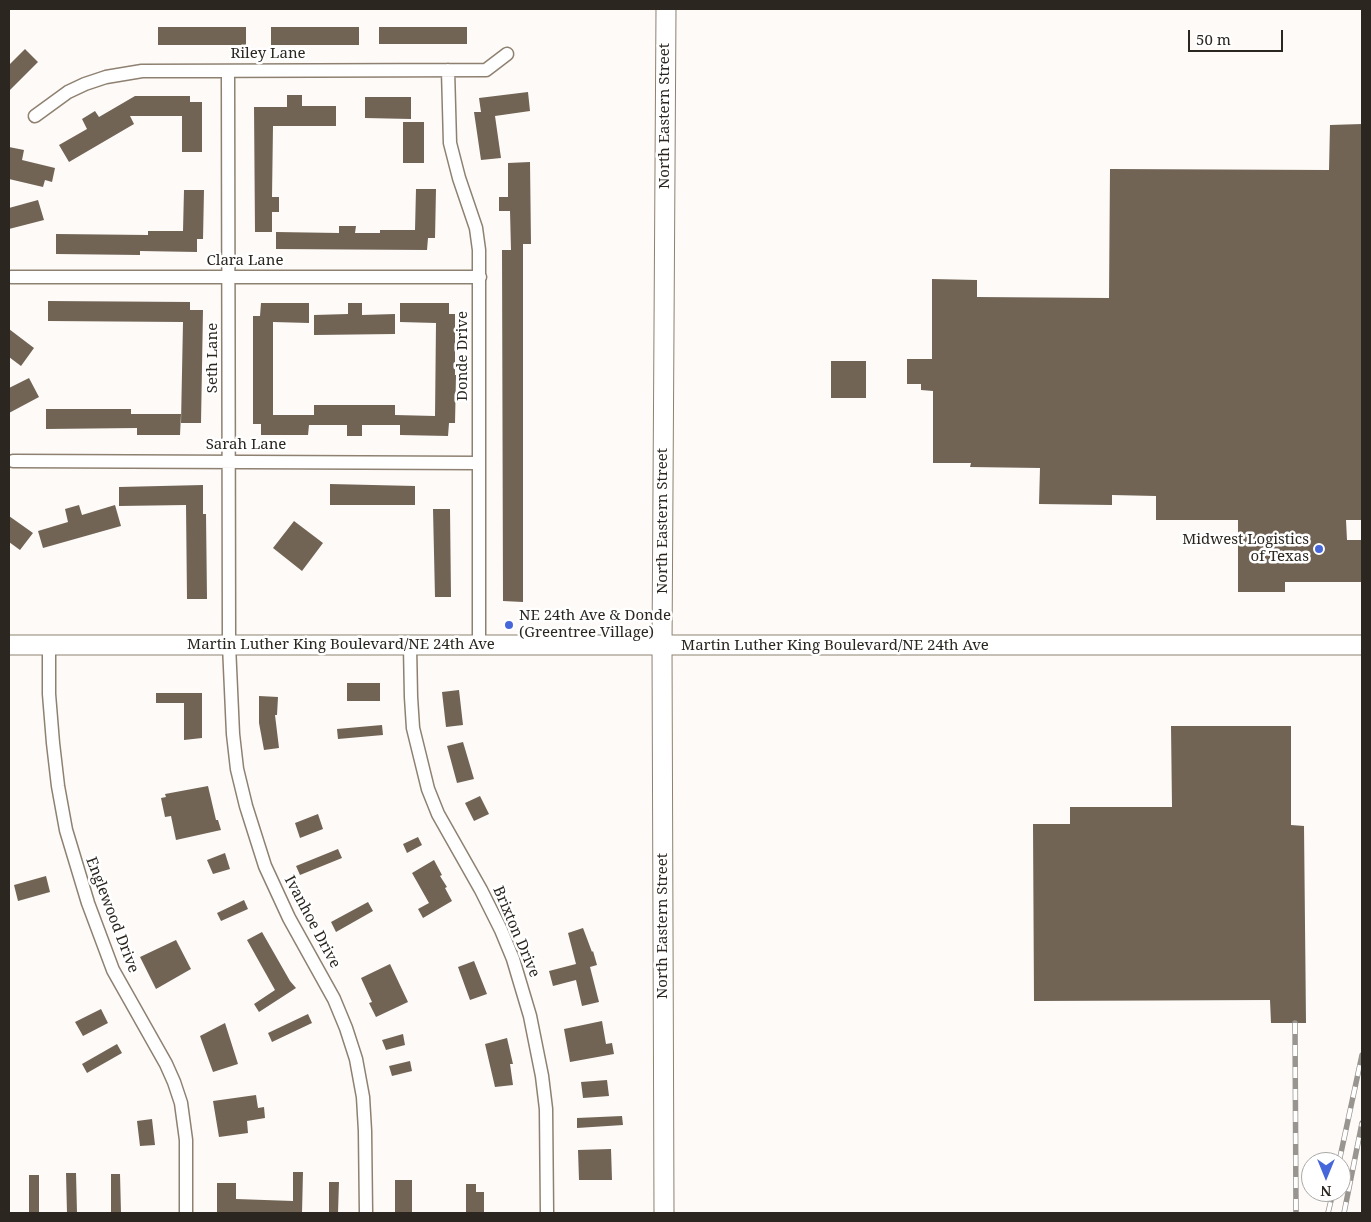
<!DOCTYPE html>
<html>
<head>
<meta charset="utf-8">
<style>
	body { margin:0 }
	#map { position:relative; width:1371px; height:1222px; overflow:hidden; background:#fdfaf7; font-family:"Noto Serif",serif }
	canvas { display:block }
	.frame { position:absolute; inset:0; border:10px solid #2b2620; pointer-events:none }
	.north { position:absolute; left:1301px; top:1152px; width:50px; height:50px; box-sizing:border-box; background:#fff; border:1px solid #aaa8a6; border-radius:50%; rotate:180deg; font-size:14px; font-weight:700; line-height:20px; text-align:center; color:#2b2620 }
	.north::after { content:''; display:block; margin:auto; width:18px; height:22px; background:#4667da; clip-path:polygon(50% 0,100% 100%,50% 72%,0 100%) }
	.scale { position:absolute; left:1188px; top:30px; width:95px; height:22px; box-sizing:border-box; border:2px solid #2b2620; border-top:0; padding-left:6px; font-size:15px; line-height:18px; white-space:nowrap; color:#2b2620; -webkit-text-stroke:4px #fff; paint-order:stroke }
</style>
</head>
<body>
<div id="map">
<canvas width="1371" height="1222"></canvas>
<div class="frame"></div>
<div class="north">N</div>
<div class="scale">50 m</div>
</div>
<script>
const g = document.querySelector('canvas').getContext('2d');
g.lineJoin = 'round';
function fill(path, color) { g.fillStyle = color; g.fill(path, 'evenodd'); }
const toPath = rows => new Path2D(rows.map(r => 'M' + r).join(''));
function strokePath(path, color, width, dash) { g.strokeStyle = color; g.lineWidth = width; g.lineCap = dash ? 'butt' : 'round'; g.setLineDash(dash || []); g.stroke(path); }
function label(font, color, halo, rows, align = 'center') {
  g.font = font + ' "Noto Serif",serif'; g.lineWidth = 5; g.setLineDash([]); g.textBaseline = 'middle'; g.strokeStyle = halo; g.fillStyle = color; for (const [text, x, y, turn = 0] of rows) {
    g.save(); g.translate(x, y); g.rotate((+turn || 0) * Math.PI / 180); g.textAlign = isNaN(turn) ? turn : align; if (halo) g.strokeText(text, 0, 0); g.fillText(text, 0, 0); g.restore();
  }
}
const building = toPath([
	[158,27,246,27,246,45,158,45],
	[271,27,359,27,359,45,271,45],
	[379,27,467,27,467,44,379,44],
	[25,49,38,62,9,91,9,65],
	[528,92,530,111,495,116,501,158,481,160,474,112,481,112,479,98],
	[287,95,302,95,302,106,336,106,336,126,273,126,272,197,279,197,279,212,272,212,272,232,255,232,254,107,287,107],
	[135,96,190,96,190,102,202,102,202,152,182,152,182,116,130,116,134,124,69,162,59,145,87,129,82,119,95,111,99,117],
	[365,97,411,97,411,119,365,118],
	[403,122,424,122,424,163,403,163],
	[1362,124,1362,520,1346,520,1347,540,1361,540,1362,582,1285,582,1285,592,1238,592,1238,520,1156,520,1156,496,1112,495,1112,505,1039,504,1040,468,970,467,971,463,933,463,933,391,921,390,921,384,907,384,907,359,932,359,932,279,977,280,977,297,1109,298,1110,169,1329,170,1330,125],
	[9,147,24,150,22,160,55,168,52,182,45,180,43,187,9,179],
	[530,162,531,244,523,244,523,602,503,601,502,250,511,250,510,211,499,211,499,197,508,197,508,163],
	[416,189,436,189,435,238,428,238,427,250,276,249,276,232,339,233,339,226,356,226,355,233,380,233,380,230,415,230],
	[184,190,204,190,203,239,197,239,197,252,140,251,140,255,56,254,56,234,148,235,148,231,183,231],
	[38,200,44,220,9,229,9,208],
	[48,301,190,302,190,310,203,310,201,423,181,423,183,322,48,321],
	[261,303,309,303,309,323,273,322,273,415,314,415,314,405,395,405,395,415,435,416,436,323,400,322,400,303,449,303,449,314,455,314,455,375,456,375,455,423,449,423,448,436,400,435,400,425,362,425,362,436,347,436,347,425,309,425,308,435,261,435,261,424,253,424,253,316,260,316],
	[348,303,362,303,362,315,395,314,395,334,314,335,314,315,348,314],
	[9,329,34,348,21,366,9,357],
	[831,361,866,361,866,398,831,398],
	[29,378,39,397,9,413,9,388],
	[46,409,131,409,131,414,181,414,180,435,137,435,137,428,46,429],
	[330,484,415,486,415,505,330,505],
	[203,485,203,514,206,514,207,599,187,599,186,505,119,506,119,487],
	[79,505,82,515,115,505,121,526,43,548,38,531,68,522,65,509],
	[433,509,450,509,451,597,435,597],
	[9,516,33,533,20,550,9,542],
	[294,521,323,543,302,571,273,548],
	[347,683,380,683,380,701,347,701],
	[459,690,463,725,446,727,442,692],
	[156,693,202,693,202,738,184,740,184,703,156,703],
	[259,696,278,697,277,715,275,715,279,748,264,750,259,723],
	[382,725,383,735,338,739,337,729],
	[1171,726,1291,726,1291,825,1304,826,1306,1023,1271,1023,1270,1000,1034,1001,1033,824,1070,824,1070,807,1172,807],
	[463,742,474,779,457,783,447,746],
	[208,786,216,820,218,820,221,830,176,840,171,816,165,817,161,798,166,797,165,794],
	[480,796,489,814,474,821,465,803],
	[318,814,323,829,300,838,295,823],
	[418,837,422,845,407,853,403,844],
	[338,849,342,858,300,875,296,866],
	[225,853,230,869,213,874,207,860],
	[434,860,442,875,440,876,447,887,445,888,452,901,423,918,418,909,429,903,412,873],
	[46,876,50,892,18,901,14,885],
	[244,900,248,909,221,921,217,913],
	[368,902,373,911,336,932,331,922],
	[583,928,592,952,593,951,597,965,590,967,599,1002,582,1006,576,980,553,986,549,971,576,964,568,933],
	[262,932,290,981,296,988,259,1012,254,1004,275,990,247,940],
	[176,940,191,969,156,989,140,957],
	[474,961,487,994,470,1000,458,967],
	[390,964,408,1002,376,1017,369,1003,372,1002,361,978],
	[101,1009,108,1023,83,1036,75,1022],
	[308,1014,312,1023,272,1042,268,1033],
	[602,1021,606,1044,612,1043,614,1054,570,1062,564,1029],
	[225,1023,238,1064,213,1072,200,1036],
	[403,1034,405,1045,386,1050,382,1040],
	[507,1038,513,1064,510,1064,513,1085,495,1087,485,1044],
	[117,1044,122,1053,87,1073,82,1064],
	[410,1061,412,1071,392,1076,389,1066],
	[607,1080,609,1096,583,1098,581,1082],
	[256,1095,258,1108,264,1107,265,1118,247,1121,248,1133,219,1137,213,1101],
	[622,1116,623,1125,577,1128,577,1118],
	[152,1119,155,1145,140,1146,137,1121],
	[611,1149,612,1180,579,1180,578,1150],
	[293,1172,303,1172,302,1213,217,1213,217,1183,236,1183,236,1199,293,1201],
	[66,1173,76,1173,77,1213,67,1213],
	[111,1174,120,1174,121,1213,111,1213],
	[29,1175,39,1175,39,1213,29,1213],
	[395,1180,412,1180,412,1213,395,1213],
	[329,1182,339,1182,338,1213,329,1213],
	[466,1184,476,1184,476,1192,484,1192,484,1213,466,1213]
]);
const minor = toPath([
	[448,70,450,143,459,178,476,228,479,250,479,646],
	[228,71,229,645,233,734,237,769,246,806,265,866,289,918,334,999,346,1028,356,1059,363,1097,365,1131,366,1213],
	[35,116,68,92,85,84,106,77,142,71,486,70,507,54],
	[11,277,480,277],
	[13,461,479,463],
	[49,645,49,694,53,743,58,786,66,830,88,903,113,970,166,1064,174,1082,181,1103,186,1140,186,1213],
	[410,646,411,697,413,728,428,789,438,814,481,890,501,930,513,959,530,1016,542,1076,546,1109,547,1213]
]);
const secondary = toPath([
	[9,645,1362,645],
	[664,1213,662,646,666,9]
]);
const rail = toPath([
	[1295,1023,1296,1213],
	[1339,1162,1362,1055],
	[1328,1213,1333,1192],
	[1344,1213,1362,1123]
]);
const markers = [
	[1319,549,5,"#4667da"],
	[509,625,5,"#4667da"]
];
const streetNames = [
	["Riley Lane",268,54],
	["North Eastern Street",665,116,-90],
	["Clara Lane",245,261],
	["Donde Drive",463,356,-90],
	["Seth Lane",213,358,-90],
	["Sarah Lane",246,445],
	["North Eastern Street",663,521,-90],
	["Martin Luther King Boulevard/NE 24th Ave",341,645],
	["Martin Luther King Boulevard/NE 24th Ave",835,646],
	["Englewood Drive",112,915,69],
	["Ivanhoe Drive",312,922,62],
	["North Eastern Street",663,926,-90],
	["Brixton Drive",516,932,67]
];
const poiNames = [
	["Midwest Logistics",1309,540],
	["of Texas",1309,557],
	["NE 24th Ave & Donde",519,616,"left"],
	["(Greentree Village)",519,633,"left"]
];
fill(building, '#716455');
strokePath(minor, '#8e8171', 15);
strokePath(secondary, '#8e8171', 21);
strokePath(minor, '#fff', 12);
strokePath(secondary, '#fff', 19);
strokePath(rail, '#989490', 5.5);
strokePath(rail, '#fff', 4, [11]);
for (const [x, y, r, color] of markers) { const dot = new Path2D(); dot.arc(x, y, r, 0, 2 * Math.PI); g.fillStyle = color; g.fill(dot); strokePath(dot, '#fff', 2); }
label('15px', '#2b2620', '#fff', streetNames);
label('15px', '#2b2620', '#fff', poiNames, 'right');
</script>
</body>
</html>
